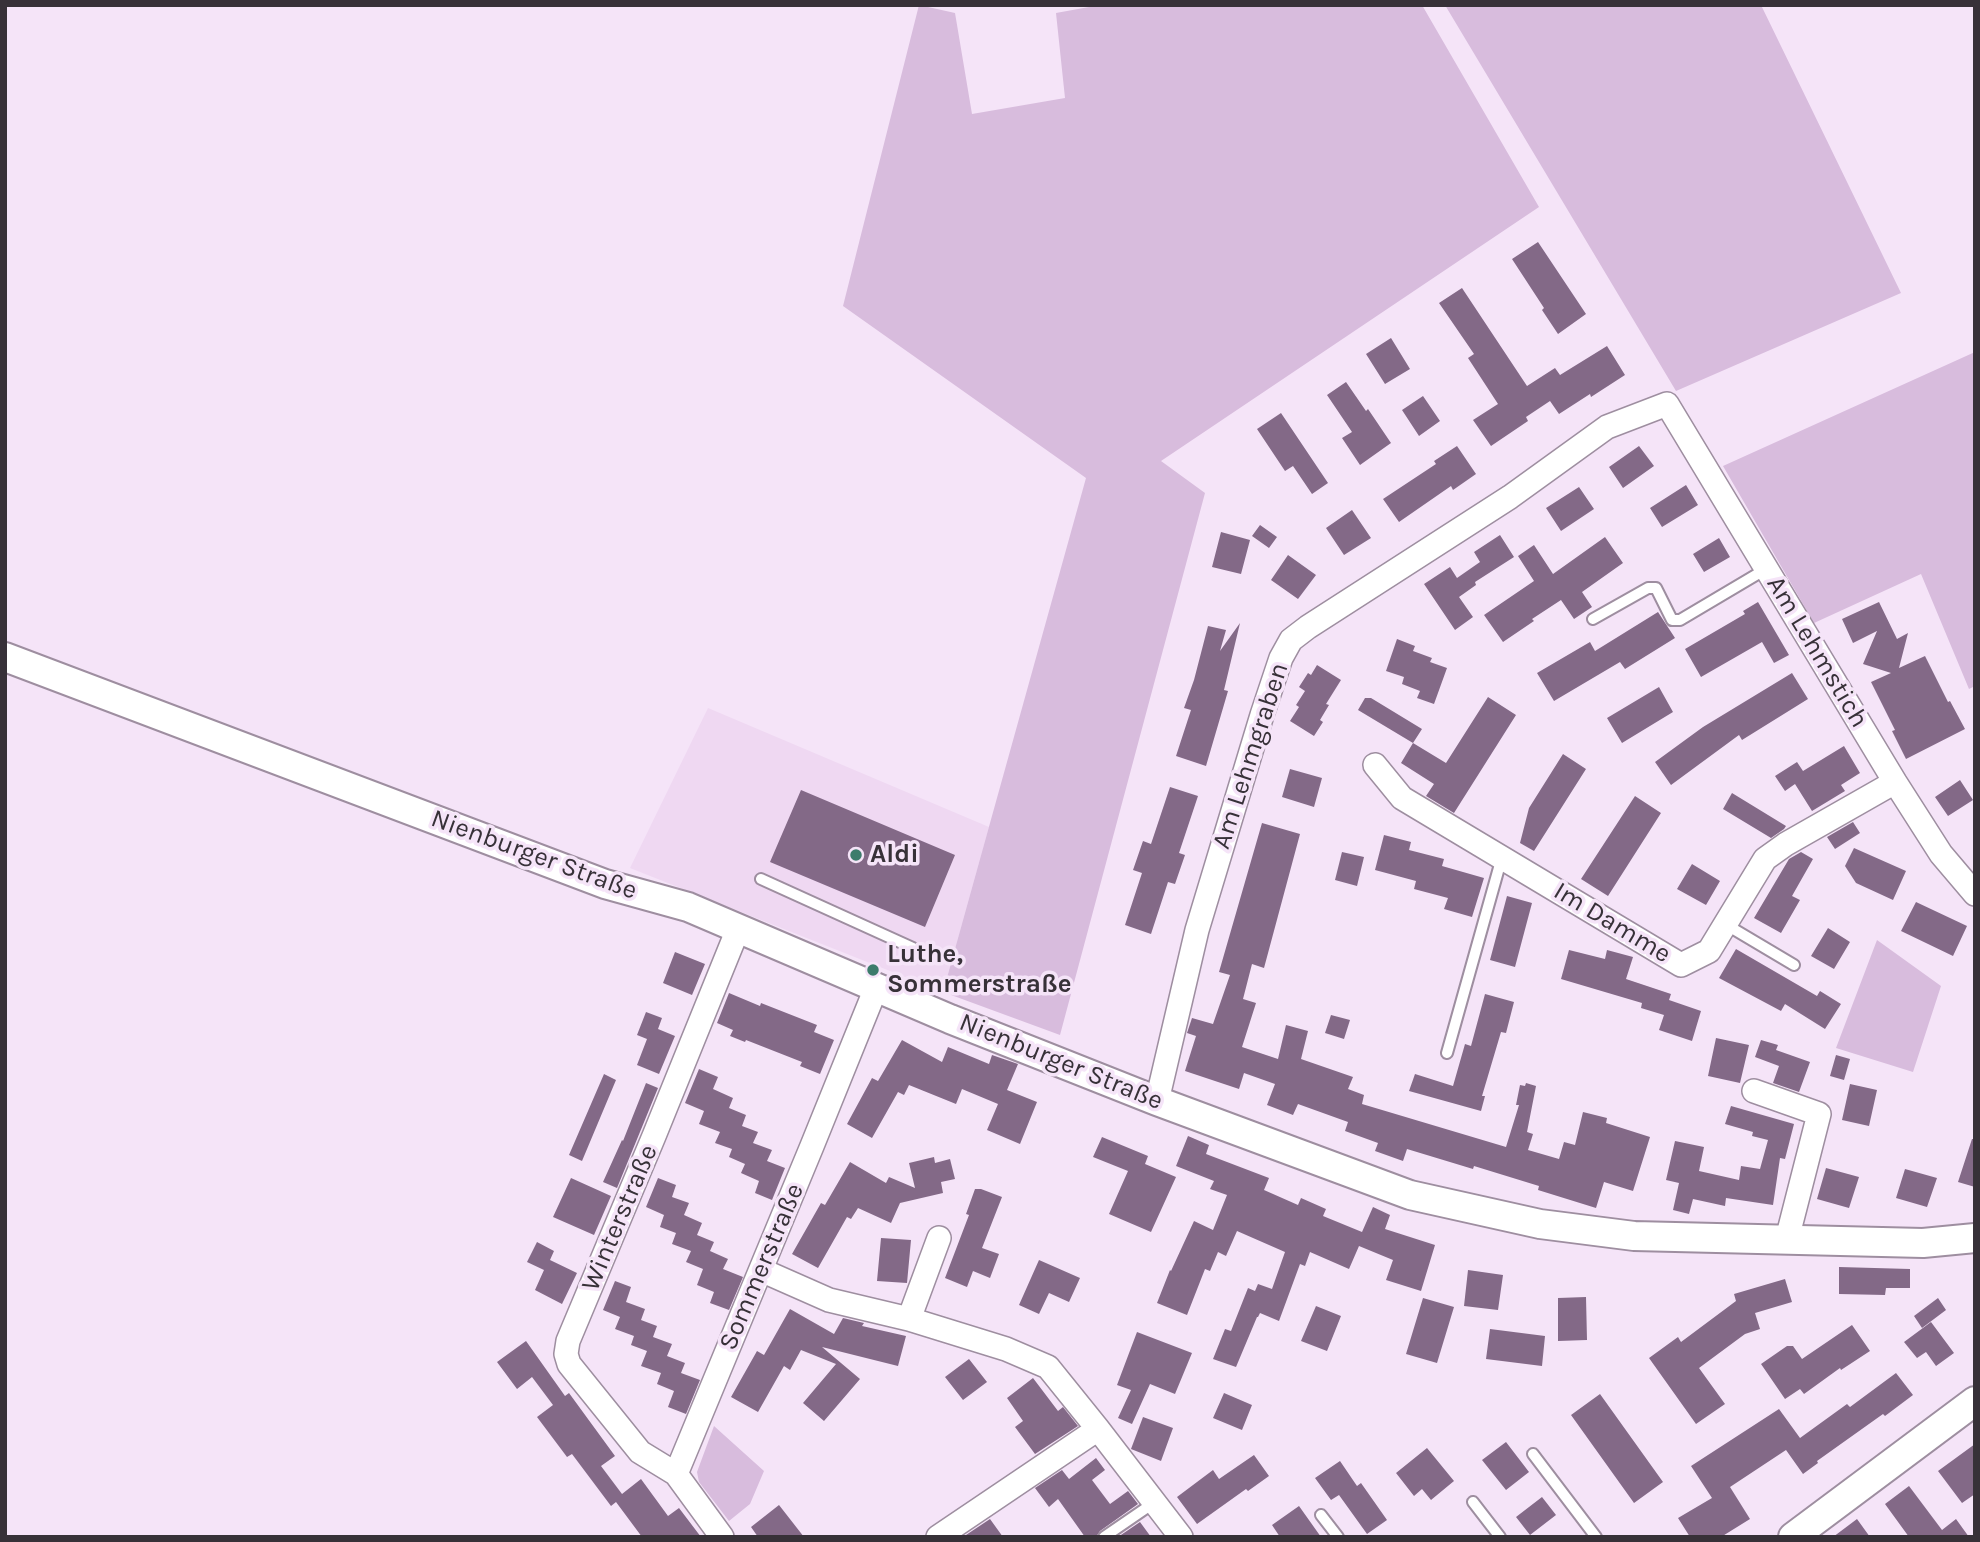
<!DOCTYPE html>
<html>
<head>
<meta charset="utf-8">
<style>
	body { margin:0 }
	#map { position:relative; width:1980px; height:1542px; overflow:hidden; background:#f5e4f8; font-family:Karla,sans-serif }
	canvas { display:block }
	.frame { position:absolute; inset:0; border:7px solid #373138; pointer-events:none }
</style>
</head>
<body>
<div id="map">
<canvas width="1980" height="1542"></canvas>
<div class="frame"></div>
</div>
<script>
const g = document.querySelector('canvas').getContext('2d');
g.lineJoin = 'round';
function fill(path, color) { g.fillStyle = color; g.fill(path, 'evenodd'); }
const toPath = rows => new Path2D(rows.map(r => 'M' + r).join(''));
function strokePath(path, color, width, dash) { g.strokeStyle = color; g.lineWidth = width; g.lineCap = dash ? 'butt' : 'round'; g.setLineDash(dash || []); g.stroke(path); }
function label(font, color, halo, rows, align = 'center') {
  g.font = font + ' Karla,sans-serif'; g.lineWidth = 7; g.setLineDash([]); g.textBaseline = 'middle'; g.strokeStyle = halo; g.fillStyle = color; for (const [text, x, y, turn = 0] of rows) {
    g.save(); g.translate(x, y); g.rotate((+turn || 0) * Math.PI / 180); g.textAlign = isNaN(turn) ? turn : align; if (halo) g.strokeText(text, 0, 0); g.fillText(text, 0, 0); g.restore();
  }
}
const built = toPath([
	[708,708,989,827,943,992,630,868]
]);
const green = toPath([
	[919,5,955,13,972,114,1065,98,1056,13,1100,5,1422,5,1539,207,1161,461,1205,493,1060,1035,943,992,1086,478,843,306],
	[1445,5,1761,5,1901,293,1676,391],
	[1975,352,1975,686,1969,689,1921,574,1814,623,1723,466],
	[1877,940,1941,986,1913,1072,1836,1048],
	[714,1426,764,1471,750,1504,729,1521,699,1482,697,1472]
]);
const building = toPath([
	[1538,242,1586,314,1558,334,1542,310,1544,308,1512,259],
	[1462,288,1527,386,1555,368,1560,375,1607,346,1625,375,1591,397,1590,394,1559,414,1550,401,1526,417,1528,421,1491,446,1473,420,1498,404,1468,358,1474,354,1439,303],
	[1391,338,1410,369,1385,384,1366,354],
	[1346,382,1366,411,1368,409,1391,443,1360,465,1342,438,1352,432,1327,395],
	[1423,396,1440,421,1419,436,1402,410],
	[1281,413,1328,483,1312,494,1293,466,1285,471,1257,429],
	[1457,446,1476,474,1453,490,1451,486,1399,522,1383,499,1436,464,1434,461],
	[1639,446,1654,466,1623,488,1609,467],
	[1686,485,1698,505,1662,527,1650,508],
	[1579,487,1594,509,1561,531,1546,508],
	[1352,510,1371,538,1344,555,1326,528],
	[1260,525,1277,537,1269,548,1252,536],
	[1221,532,1250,540,1241,574,1212,567],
	[1500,535,1514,557,1475,582,1476,585,1459,597,1473,617,1455,630,1424,584,1450,567,1457,578,1480,562,1474,552],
	[1605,537,1623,563,1582,592,1592,607,1574,619,1561,600,1532,619,1534,621,1503,642,1484,615,1534,581,1518,556,1534,545,1553,574],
	[1719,538,1730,557,1704,572,1693,554],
	[1288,555,1316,575,1298,599,1271,580],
	[1758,602,1789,655,1774,663,1762,642,1701,677,1685,649,1745,614,1743,611],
	[1879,602,1897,639,1908,633,1899,668,1925,656,1948,702,1950,701,1965,729,1906,759,1892,731,1895,730,1871,682,1891,673,1863,664,1877,631,1853,643,1842,619],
	[1658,612,1675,638,1625,669,1620,662,1554,701,1537,673,1590,642,1595,651],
	[1240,623,1224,690,1228,691,1206,766,1176,756,1191,710,1184,708,1194,680,1208,626,1226,630,1220,651],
	[1397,639,1415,646,1413,651,1432,658,1430,662,1447,668,1434,704,1417,698,1420,691,1402,684,1404,677,1386,671],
	[1317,665,1341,680,1326,704,1329,705,1320,720,1323,722,1314,736,1290,721,1299,707,1296,705,1305,691,1299,687,1308,673,1311,675],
	[1792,673,1808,699,1742,740,1739,735,1671,785,1655,762,1703,727],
	[1659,687,1673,712,1622,743,1607,718],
	[1488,697,1516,715,1454,813,1426,796,1434,784,1401,763,1413,743,1446,763],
	[1365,698,1371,698,1422,729,1413,743,1358,710],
	[1844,746,1860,773,1841,785,1845,791,1812,811,1795,784,1785,791,1775,776,1797,762,1803,771],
	[1563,754,1586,769,1534,851,1520,843,1529,808],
	[1290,769,1322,778,1314,807,1282,797],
	[1960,780,1973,800,1948,816,1935,797],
	[1170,787,1198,796,1179,853,1185,855,1175,884,1168,882,1151,934,1125,925,1142,873,1133,870,1143,841,1151,844],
	[801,790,955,855,925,927,770,862],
	[1732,793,1786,826,1784,829,1771,838,1723,809],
	[1635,796,1661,813,1608,896,1581,879],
	[1853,822,1860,833,1835,849,1827,837],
	[1262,823,1300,834,1264,968,1252,964,1243,999,1256,1003,1242,1047,1278,1059,1286,1025,1308,1031,1301,1059,1353,1077,1348,1089,1364,1095,1362,1104,1506,1147,1519,1105,1516,1105,1520,1085,1525,1086,1526,1083,1536,1086,1527,1132,1533,1134,1528,1150,1559,1159,1564,1142,1575,1145,1583,1112,1607,1118,1606,1123,1650,1137,1633,1191,1604,1182,1596,1208,1538,1190,1539,1186,1474,1166,1473,1169,1407,1149,1403,1161,1375,1151,1378,1143,1345,1131,1348,1122,1298,1104,1293,1115,1267,1105,1275,1084,1244,1073,1239,1089,1185,1071,1196,1036,1187,1033,1192,1018,1213,1024,1230,975,1219,972],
	[1384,835,1411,842,1409,850,1444,859,1442,866,1484,878,1472,917,1444,909,1448,898,1414,889,1416,881,1375,870],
	[1854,848,1906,871,1893,900,1856,883,1845,866],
	[1342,852,1364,857,1357,886,1335,880],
	[1801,852,1813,859,1792,896,1800,900,1781,933,1754,918,1789,859],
	[1692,864,1720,881,1706,905,1677,889],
	[1507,896,1532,903,1515,967,1490,960],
	[1916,902,1967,926,1953,956,1901,931],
	[1828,928,1850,942,1834,969,1811,956],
	[1736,949,1817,996,1820,991,1841,1004,1825,1029,1785,1004,1781,1011,1719,978],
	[1569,950,1605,959,1607,950,1633,957,1626,979,1671,994,1669,1000,1701,1011,1692,1041,1659,1030,1664,1015,1641,1008,1642,1003,1561,979],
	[675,952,705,964,692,995,663,983],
	[729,993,760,1006,761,1003,817,1025,814,1032,834,1040,820,1074,800,1066,802,1062,746,1040,745,1042,730,1036,733,1030,717,1023],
	[1485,994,1514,1002,1506,1033,1501,1032,1482,1096,1485,1096,1481,1111,1409,1091,1415,1074,1453,1086,1465,1044,1471,1046],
	[646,1012,662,1018,658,1029,675,1036,659,1074,637,1065,647,1039,637,1035],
	[1331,1015,1350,1020,1344,1039,1325,1033],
	[1716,1038,1749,1045,1740,1083,1708,1076],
	[902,1040,942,1062,948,1047,989,1064,992,1055,1018,1064,1007,1090,1037,1102,1020,1144,987,1130,998,1104,962,1089,956,1104,909,1085,904,1095,898,1092,872,1138,847,1124,872,1078,878,1081],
	[1761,1040,1778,1045,1776,1050,1810,1062,1799,1092,1773,1083,1779,1066,1755,1057],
	[1836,1055,1850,1059,1844,1080,1830,1076],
	[699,1069,718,1077,713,1089,733,1098,729,1108,746,1115,742,1126,758,1132,753,1143,772,1150,767,1161,785,1168,772,1200,755,1193,759,1181,741,1173,745,1164,729,1157,732,1149,715,1143,720,1132,699,1124,704,1111,685,1103],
	[604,1074,616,1080,582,1161,569,1155],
	[646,1083,658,1088,617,1188,603,1182,622,1140,623,1141],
	[1850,1084,1877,1090,1869,1126,1842,1120],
	[1731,1106,1794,1124,1785,1159,1780,1158,1773,1205,1726,1198,1725,1206,1693,1199,1689,1214,1673,1210,1679,1183,1666,1180,1675,1141,1704,1147,1699,1171,1739,1180,1741,1166,1760,1169,1768,1140,1752,1136,1753,1132,1725,1124],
	[1188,1136,1209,1145,1206,1154,1269,1178,1264,1190,1298,1205,1301,1198,1326,1209,1323,1216,1362,1232,1373,1207,1390,1215,1385,1229,1435,1245,1421,1291,1386,1280,1393,1260,1359,1246,1349,1269,1310,1252,1305,1266,1300,1264,1279,1321,1260,1313,1258,1317,1257,1317,1236,1367,1213,1359,1225,1329,1231,1331,1248,1288,1255,1291,1258,1284,1272,1289,1285,1252,1237,1231,1226,1256,1218,1252,1210,1271,1205,1269,1187,1315,1157,1303,1170,1270,1171,1271,1194,1221,1213,1230,1227,1195,1210,1189,1214,1181,1176,1166],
	[1102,1137,1148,1156,1145,1164,1176,1177,1151,1232,1109,1214,1128,1171,1093,1157],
	[1972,1139,1975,1139,1975,1187,1958,1182],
	[934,1157,935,1163,950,1159,955,1179,941,1182,943,1193,900,1203,891,1223,858,1208,851,1219,847,1217,818,1268,792,1254,821,1203,825,1205,850,1162,886,1183,889,1177,915,1188,909,1163],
	[1826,1168,1859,1177,1849,1208,1817,1199],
	[1905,1169,1937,1178,1927,1207,1896,1198],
	[571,1178,611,1196,594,1235,553,1217],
	[658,1178,676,1185,672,1197,689,1203,684,1215,702,1223,697,1235,714,1242,710,1251,728,1259,723,1269,743,1277,729,1310,710,1303,714,1292,697,1285,703,1269,686,1262,691,1251,672,1244,676,1233,660,1227,664,1215,646,1207],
	[975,1189,981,1189,1002,1197,982,1248,999,1254,990,1278,973,1271,967,1287,945,1278,969,1215,966,1214],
	[881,1238,911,1240,907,1283,877,1281],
	[537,1242,554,1251,550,1260,577,1273,562,1304,535,1290,544,1270,527,1262],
	[1039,1260,1080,1278,1069,1302,1049,1293,1039,1314,1019,1305],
	[1839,1267,1910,1269,1910,1288,1886,1288,1885,1295,1839,1294],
	[1468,1270,1503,1275,1498,1310,1464,1306],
	[1785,1279,1792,1302,1755,1313,1760,1329,1745,1334,1699,1368,1725,1404,1696,1424,1649,1358,1678,1337,1681,1342,1736,1301,1734,1294],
	[615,1281,631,1287,626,1302,645,1309,641,1320,657,1326,653,1337,672,1344,667,1356,685,1363,681,1373,700,1380,686,1414,668,1407,674,1391,657,1384,661,1373,641,1366,647,1351,631,1345,634,1336,615,1329,620,1317,603,1310],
	[1586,1297,1587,1340,1558,1341,1558,1298],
	[1423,1298,1454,1307,1437,1363,1406,1354],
	[1938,1298,1946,1310,1922,1328,1914,1316],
	[1316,1306,1341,1316,1327,1351,1301,1341],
	[790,1309,834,1334,843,1318,864,1323,862,1326,906,1336,898,1366,822,1347,860,1379,824,1421,803,1403,836,1364,801,1350,790,1370,784,1366,758,1412,731,1397,757,1351,764,1355],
	[1931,1322,1954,1353,1936,1366,1926,1352,1917,1358,1904,1342],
	[1852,1325,1870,1351,1841,1370,1840,1368,1804,1394,1800,1389,1785,1399,1761,1364,1787,1346,1793,1346,1802,1359],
	[1490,1329,1545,1336,1542,1366,1486,1359],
	[1137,1332,1192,1353,1175,1394,1150,1384,1132,1424,1118,1418,1131,1390,1117,1385],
	[526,1341,565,1396,569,1393,615,1456,601,1466,622,1494,641,1479,668,1516,679,1508,701,1537,642,1537,616,1502,611,1506,572,1454,567,1457,537,1417,553,1405,532,1377,517,1389,497,1362],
	[969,1359,987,1382,963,1400,945,1377],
	[1896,1373,1913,1395,1885,1416,1883,1414,1817,1461,1818,1463,1803,1474,1786,1450,1730,1487,1750,1519,1721,1537,1690,1537,1678,1518,1712,1498,1691,1466,1779,1409,1800,1438,1847,1404,1850,1407],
	[1033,1378,1058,1411,1063,1407,1078,1426,1035,1454,1015,1427,1023,1421,1007,1398],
	[1224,1393,1252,1405,1242,1430,1213,1418],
	[1600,1394,1663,1482,1634,1503,1571,1415],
	[1143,1417,1173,1428,1161,1461,1131,1449],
	[1506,1442,1529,1472,1506,1490,1482,1460],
	[1975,1444,1975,1494,1962,1503,1938,1471],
	[1427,1448,1454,1481,1431,1500,1422,1489,1414,1496,1396,1473],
	[1254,1455,1269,1476,1248,1491,1246,1489,1197,1524,1177,1497,1213,1470,1219,1479],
	[1096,1458,1105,1470,1092,1480,1110,1504,1128,1491,1138,1504,1100,1531,1096,1537,1085,1537,1058,1499,1049,1507,1035,1488,1062,1470,1069,1479],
	[1340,1461,1357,1486,1361,1483,1387,1520,1367,1534,1339,1495,1331,1500,1315,1478],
	[1909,1486,1942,1530,1956,1519,1969,1537,1909,1537,1885,1504],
	[1542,1497,1556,1515,1530,1535,1516,1517],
	[779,1505,804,1537,758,1537,751,1527],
	[1299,1506,1321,1537,1280,1537,1272,1525],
	[990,1519,1003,1537,963,1537],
	[1857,1519,1870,1537,1833,1537],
	[1140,1522,1151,1537,1118,1537]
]);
const service = toPath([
	[1593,619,1648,588,1656,588,1672,620,1680,620,1766,569],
	[761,879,913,948],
	[1725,924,1794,965],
	[1447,1053,1502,857],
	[1533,1454,1596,1537],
	[1473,1502,1500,1537],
	[1321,1515,1338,1537],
	[1104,1537,1155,1502]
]);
const minor = toPath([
	[1375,765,1402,798,1681,965,1709,951,1765,859,1786,844,1895,782],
	[1754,1091,1819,1114,1787,1239],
	[1157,1101,1197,930,1262,715,1281,658,1291,640,1308,627,1510,497,1607,427,1667,404,1895,782,1941,854,1975,894],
	[761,1270,829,1300,909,1319,1006,1349,1048,1367,1098,1429,1181,1537],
	[909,1319,939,1238],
	[676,1474,812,1146,876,988],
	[722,1537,676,1474,640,1452,569,1364,566,1354,568,1341,654,1136,738,929],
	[938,1537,1098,1429]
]);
const tertiary = toPath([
	[5,657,605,884,688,907,950,1019,1157,1101,1410,1195,1540,1224,1634,1236,1923,1243,1975,1238],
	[1793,1537,1975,1401]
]);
const markers = [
	[856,855,7,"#3c7c6b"],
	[873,970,7,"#3c7c6b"]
];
const streetNames = [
	["Am Lehmstich",1817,652,59],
	["Am Lehmgraben",1251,756,-72],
	["Nienburger Straße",534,855,20],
	["Im Damme",1612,923,31],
	["Nienburger Straße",1061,1062,22],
	["Winterstraße",620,1218,-67],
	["Sommerstraße",762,1267,-67]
];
const poiNames = [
	["Aldi",870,855],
	["Luthe,",887,955],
	["Sommerstraße",887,985]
];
fill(built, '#efd8f2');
fill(green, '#d8bcdd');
fill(building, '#836987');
strokePath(service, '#9e8ea0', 14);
strokePath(minor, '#9e8ea0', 26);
strokePath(tertiary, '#9e8ea0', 32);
strokePath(service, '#fff', 10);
strokePath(minor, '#fff', 23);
strokePath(tertiary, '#fff', 28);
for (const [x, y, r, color] of markers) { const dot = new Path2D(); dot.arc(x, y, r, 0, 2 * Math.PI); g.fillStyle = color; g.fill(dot); strokePath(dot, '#f5e4f8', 2.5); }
label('26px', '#373138', '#f5e4f8', streetNames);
label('bold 26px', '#373138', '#f5e4f8', poiNames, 'left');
</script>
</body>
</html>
